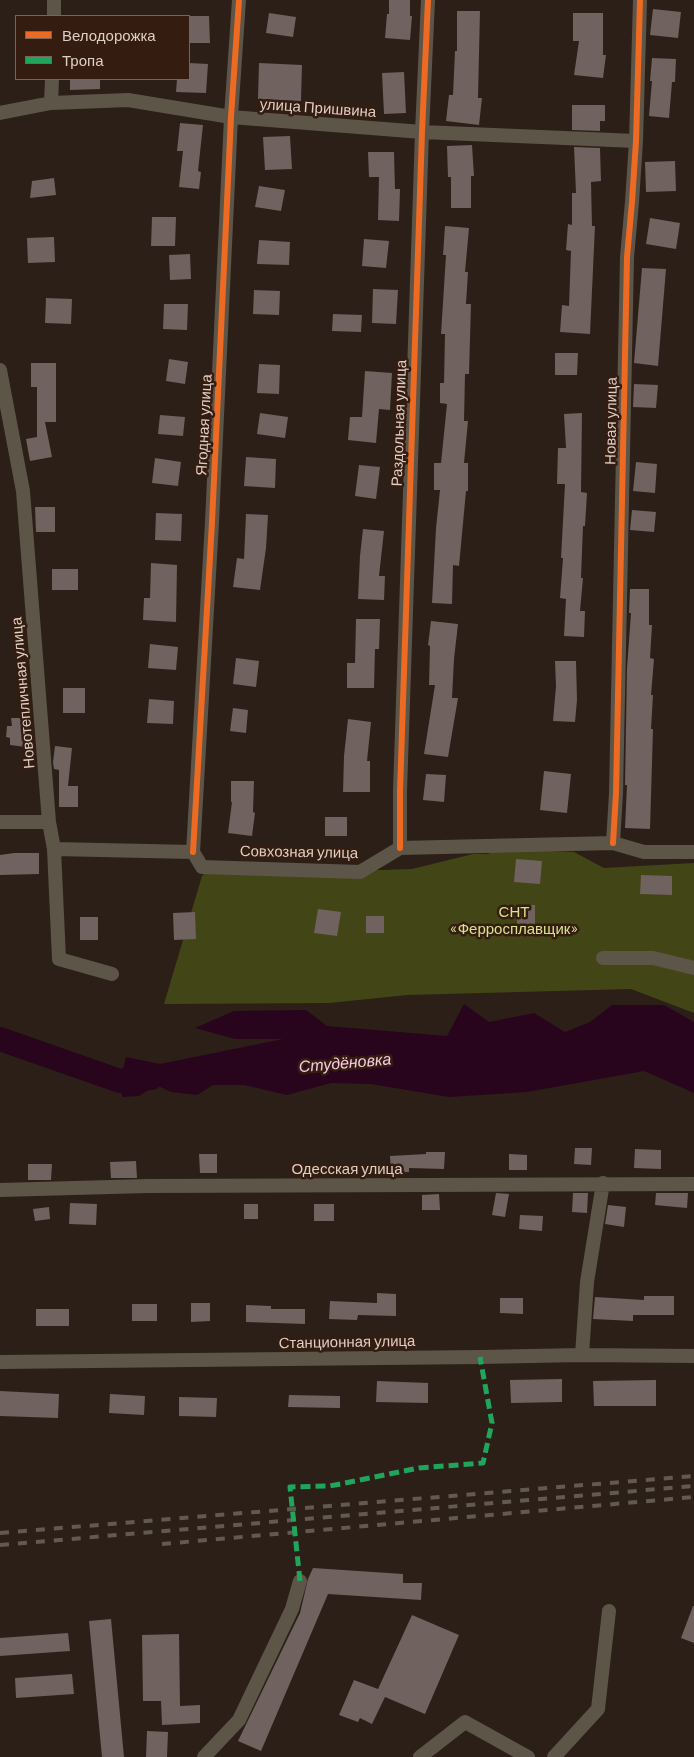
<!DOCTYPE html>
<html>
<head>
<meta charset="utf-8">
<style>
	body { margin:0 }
	#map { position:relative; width:694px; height:1757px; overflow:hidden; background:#2c1f18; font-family:Barlow,sans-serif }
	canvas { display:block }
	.legend { position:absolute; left:15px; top:15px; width:175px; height:65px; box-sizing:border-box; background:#341d10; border:1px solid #786459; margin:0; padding:6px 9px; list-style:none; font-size:15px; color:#decec6 }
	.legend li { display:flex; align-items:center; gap:10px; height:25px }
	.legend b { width:25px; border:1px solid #786459 }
</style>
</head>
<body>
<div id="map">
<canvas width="694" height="1757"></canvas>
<ul class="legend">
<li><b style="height:6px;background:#ed6a23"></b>Велодорожка</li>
<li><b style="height:6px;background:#20a55d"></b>Тропа</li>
</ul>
</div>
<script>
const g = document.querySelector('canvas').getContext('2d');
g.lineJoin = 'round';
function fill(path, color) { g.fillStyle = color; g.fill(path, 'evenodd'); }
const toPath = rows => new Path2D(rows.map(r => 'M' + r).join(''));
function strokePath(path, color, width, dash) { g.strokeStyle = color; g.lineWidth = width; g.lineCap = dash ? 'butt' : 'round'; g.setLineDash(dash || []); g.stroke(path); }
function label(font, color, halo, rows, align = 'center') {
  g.font = font + ' Barlow,sans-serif'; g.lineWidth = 5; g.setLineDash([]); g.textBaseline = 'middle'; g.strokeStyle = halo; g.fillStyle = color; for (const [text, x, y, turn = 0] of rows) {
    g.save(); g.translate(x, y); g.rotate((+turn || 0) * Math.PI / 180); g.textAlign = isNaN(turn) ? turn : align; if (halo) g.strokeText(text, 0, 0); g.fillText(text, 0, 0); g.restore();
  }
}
const green = toPath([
	[497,849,574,852,604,868,694,863,694,1013,631,989,407,995,329,1003,164,1004,202,876,205,873,290,873,412,869,473,854,488,854]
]);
const water = toPath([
	[464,1004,489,1022,534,1013,565,1032,590,1022,612,1005,664,1005,694,1022,694,1093,644,1071,527,1092,449,1097,371,1084,331,1083,287,1095,244,1085,213,1085,197,1095,171,1092,156,1085,139,1096,122,1097,120,1081,126,1057,160,1064,283,1039,235,1039,195,1028,234,1011,306,1010,327,1026,447,1036]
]);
const river = toPath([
	[0,1039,120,1081,151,1078]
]);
const building = toPath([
	[389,0,410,0,410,16,412,16,410,40,385,38,387,14,389,14],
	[653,9,681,12,678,38,650,35],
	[457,11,480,11,478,98,482,98,479,125,446,121,449,95,453,95,455,51,457,51],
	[269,13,296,17,293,37,266,33],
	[573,13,603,13,603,55,606,55,603,78,574,75,579,41,573,41],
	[189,16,209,16,210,43,189,43],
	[652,58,676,59,675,82,672,82,669,118,649,116,652,81,650,81],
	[189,63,208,64,206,93,176,92,177,79,189,79],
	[259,63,302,65,301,101,258,99],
	[404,72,406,113,384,114,382,73],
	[70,79,100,79,100,89,70,90],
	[572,105,605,105,605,121,600,121,600,131,572,130],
	[180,123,203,125,198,171,201,172,199,189,179,187,183,151,177,151],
	[290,136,292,169,265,170,263,137],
	[472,145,474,176,471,176,471,208,451,208,451,177,448,177,447,146],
	[574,147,600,148,601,181,591,182,592,226,595,226,590,334,560,332,562,305,569,306,571,251,566,250,568,224,572,225,572,193,576,193],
	[368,152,394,152,395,189,400,189,399,221,378,220,379,177,369,177],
	[675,161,676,191,646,192,645,162],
	[54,178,56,195,30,198,32,181],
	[259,186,285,190,281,211,255,207],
	[152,217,176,217,175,246,151,246],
	[650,218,680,223,676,249,646,244],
	[445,226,469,228,465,272,468,272,466,304,471,304,469,374,465,374,464,421,468,421,464,463,468,463,468,491,466,491,459,566,453,565,452,604,432,603,436,528,440,490,434,490,434,463,441,463,447,404,440,403,440,383,444,383,445,334,441,334,446,255,443,255],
	[54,237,55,262,28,263,27,238],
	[364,239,389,241,386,268,362,266],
	[259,240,290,242,289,265,257,264],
	[190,254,191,279,170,280,169,255],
	[642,268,666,269,658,366,634,363],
	[373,289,398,290,396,324,372,323],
	[254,290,280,291,279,315,253,314],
	[46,298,72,299,71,324,45,323],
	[164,304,188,304,187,330,163,329],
	[333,314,362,315,361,332,332,331],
	[555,353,578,353,577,375,555,375],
	[169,359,188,362,185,384,166,381],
	[31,363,56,363,56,422,45,422,52,457,30,461,26,439,37,437,37,387,31,387],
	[259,364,280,365,279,394,257,393],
	[365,371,392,373,390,410,379,409,376,443,348,440,350,417,362,417],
	[634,384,658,385,656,408,633,407],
	[260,413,288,417,285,438,257,434],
	[582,413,581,492,587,493,585,526,583,526,581,578,583,578,580,611,585,611,584,637,564,636,566,599,560,598,563,558,561,558,565,484,557,484,558,448,566,448,564,414],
	[160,415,185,417,183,436,158,434],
	[246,457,276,459,275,488,244,486],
	[155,458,181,462,178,486,152,483],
	[636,462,657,464,655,493,633,491],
	[359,465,380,467,376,499,355,496],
	[35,507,55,507,55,532,36,532],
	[632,510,656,512,654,532,630,530],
	[156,513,182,514,181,541,155,540],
	[246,514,268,515,266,548,260,590,233,587,237,558,244,559],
	[363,529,384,531,379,576,385,576,384,600,358,599,360,556],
	[151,563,177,565,176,622,143,620,144,598,150,598],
	[52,569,78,569,78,590,52,590],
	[630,589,649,589,649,625,652,625,650,658,654,659,651,695,653,695,651,729,653,729,650,829,625,828,627,785,625,785,627,668,631,613,629,613],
	[356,619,380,619,379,649,375,649,374,688,347,688,347,663,355,663],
	[431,621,458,624,454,659,452,698,458,698,448,757,424,754,435,685,429,685,430,646,428,645],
	[150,644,178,647,176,670,148,668],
	[236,658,259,661,256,687,233,684],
	[555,661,576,661,577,700,575,722,553,721,556,686],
	[63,688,85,688,85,713,63,713],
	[149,699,174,701,173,724,147,723],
	[233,708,248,710,246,733,230,731],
	[11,718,26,718,26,747,10,745,10,738,6,737,7,726,12,726],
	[348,719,371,722,367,761,370,761,370,792,343,792,344,756],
	[55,746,72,748,68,786,78,786,78,807,59,807,59,770,54,769,53,762],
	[544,771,571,774,567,813,540,810],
	[426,774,446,775,444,802,423,800],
	[231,781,254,781,253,812,255,813,252,836,228,833,232,802,231,802],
	[325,817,347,817,347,836,325,836],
	[14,853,39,853,39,874,0,875,0,855],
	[516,859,542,861,540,884,514,882],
	[641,875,672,876,672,895,640,894],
	[517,905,535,905,535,925,517,925],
	[318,909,341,912,337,936,314,933],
	[195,912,196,939,174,940,173,913],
	[366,916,384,916,384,933,366,933],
	[80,917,98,917,98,940,80,940],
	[575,1148,592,1148,591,1165,574,1164],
	[635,1149,661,1150,661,1169,634,1168],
	[426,1152,445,1152,444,1169,409,1168,409,1172,391,1173,390,1156,426,1154],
	[199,1154,217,1154,217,1173,200,1173],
	[509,1154,527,1155,527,1170,509,1170],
	[136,1161,137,1178,111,1178,110,1162],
	[28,1164,52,1164,51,1180,28,1180],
	[496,1193,509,1194,505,1217,492,1215],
	[573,1193,588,1193,587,1213,572,1212],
	[656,1193,688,1193,687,1208,655,1205],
	[439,1194,440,1210,422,1210,422,1195],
	[70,1203,97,1204,96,1225,69,1224],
	[244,1204,258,1204,258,1219,244,1219],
	[314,1204,334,1204,334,1221,314,1221],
	[608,1205,626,1207,624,1227,605,1224],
	[49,1207,50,1219,35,1221,33,1209],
	[520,1215,543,1216,542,1231,519,1229],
	[377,1293,396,1294,396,1316,358,1315,357,1320,329,1319,330,1301,377,1303],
	[644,1296,674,1296,674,1315,633,1315,633,1321,593,1319,595,1297,644,1300],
	[500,1298,523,1298,523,1314,500,1313],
	[191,1303,210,1303,210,1321,191,1322],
	[132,1304,157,1304,157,1321,132,1321],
	[246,1305,271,1306,271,1309,305,1309,305,1324,246,1322],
	[36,1309,69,1309,69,1326,36,1326],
	[562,1379,562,1402,511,1403,510,1380],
	[656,1380,656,1406,594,1406,593,1381],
	[377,1381,428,1383,428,1403,376,1402],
	[0,1391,59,1394,58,1418,0,1416],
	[110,1394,145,1396,144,1415,109,1413],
	[289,1395,340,1396,340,1408,288,1407],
	[179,1397,217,1398,216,1417,179,1416],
	[313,1568,403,1574,403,1583,422,1583,421,1600,328,1594,261,1751,238,1741,300,1613,308,1579],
	[693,1606,694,1606,694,1643,681,1638],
	[412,1615,459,1635,425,1714,385,1697,372,1724,360,1718,358,1722,339,1715,354,1680,378,1689],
	[111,1619,124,1757,102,1757,89,1621],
	[68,1633,70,1651,0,1656,0,1638],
	[179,1634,180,1706,200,1705,200,1723,162,1725,161,1701,143,1701,142,1635],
	[72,1674,74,1694,16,1698,15,1678],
	[147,1731,168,1732,167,1757,146,1757]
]);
const minor = toPath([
	[54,16,54,0],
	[51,103,52,79],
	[0,113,51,103,128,100,231,117,422,132,636,141],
	[0,370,23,491,49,822,54,849,59,959,112,974],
	[0,822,49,822],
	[613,843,616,793,627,257,632,202,636,141,640,0],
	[400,848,400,791,422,132,428,0],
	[54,849,193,852,202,867,360,872,400,848,613,843,644,852,694,852],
	[193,852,212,522,231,117,239,0],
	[603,958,653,958,694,968],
	[0,1190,148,1186,694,1184],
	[582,1355,587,1282,603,1183],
	[0,1362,480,1357,582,1355,694,1356],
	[204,1757,239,1720,292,1609,300,1581],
	[420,1757,465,1722,528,1757],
	[554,1757,598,1709,609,1611]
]);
const rail = toPath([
	[0,1533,694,1476],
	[162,1544,694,1497],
	[0,1545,694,1486]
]);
const quiet = toPath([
	[300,1581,290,1487,330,1486,419,1468,483,1463,492,1423,480,1357]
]);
const cycleway = toPath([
	[613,843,616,793,627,257,632,202,636,141,640,0],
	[400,848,400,791,422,132,428,0],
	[193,852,212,522,231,117,239,0]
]);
const streetNames = [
	["улица Пришвина",318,108,4],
	["Новая улица",611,421,-89],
	["Раздольная улица",399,423,-88],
	["Ягодная улица",204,425,-87],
	["Новотепличная улица",23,693,-95],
	["Совхозная улица",299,852,1],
	["Одесская улица",347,1169],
	["Станционная улица",347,1342,-1]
];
const parkNames = [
	["СНТ",514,912],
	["«Ферросплавщик»",514,929]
];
const waterNames = [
	["Студёновка",345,1063,-5]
];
fill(green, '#424616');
fill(water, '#28051d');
strokePath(river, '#28051d', 24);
fill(building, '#6f625f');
strokePath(minor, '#5d5548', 14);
strokePath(rail, '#625a52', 4, [9, 9]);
strokePath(quiet, '#20a55d', 5, [10, 5]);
strokePath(cycleway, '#ed6a23', 6);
label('15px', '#decec6', '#341d10', streetNames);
label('15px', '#d6e28f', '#341d10', parkNames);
label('italic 16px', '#f9cae7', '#341d10', waterNames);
</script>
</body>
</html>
